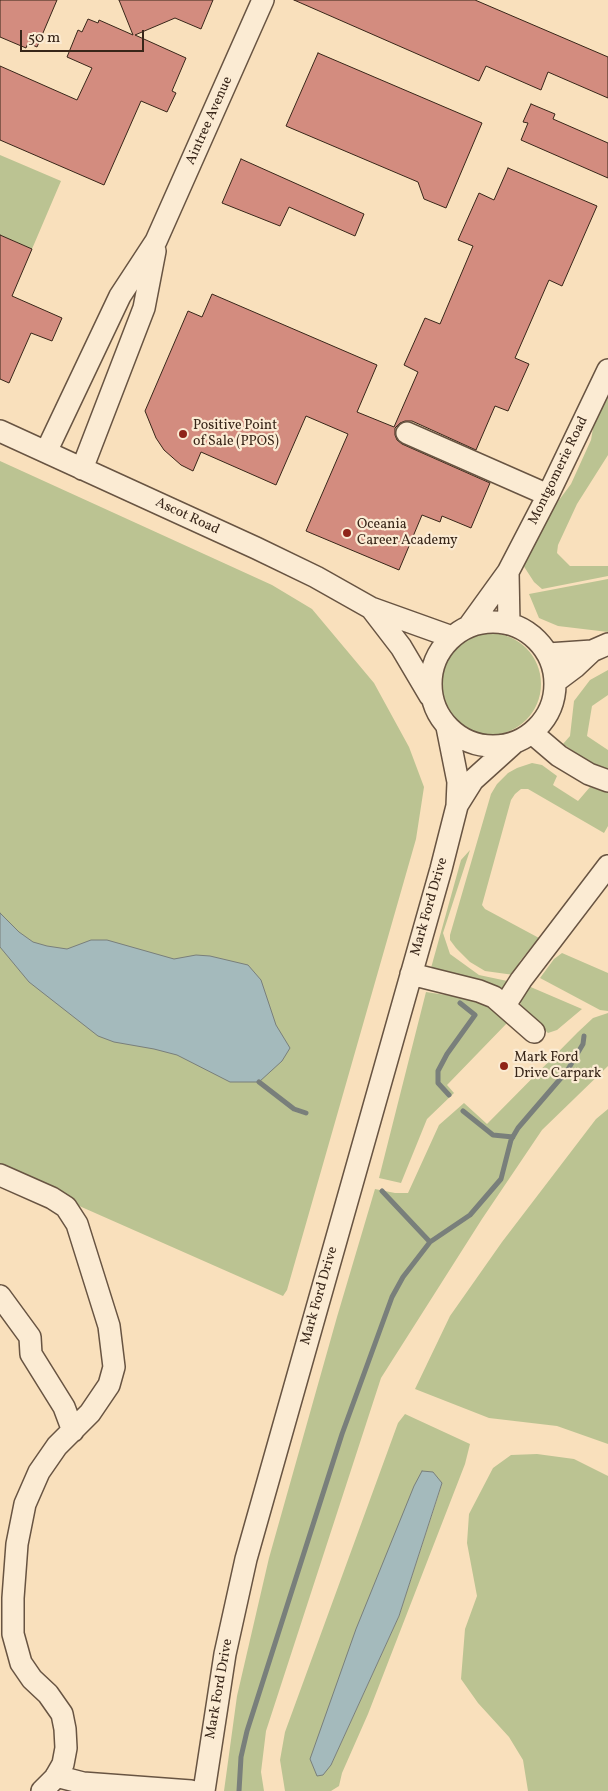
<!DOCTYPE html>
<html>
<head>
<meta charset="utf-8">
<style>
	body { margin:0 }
	#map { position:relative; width:608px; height:1791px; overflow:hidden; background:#f9e0bc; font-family:Vollkorn,serif }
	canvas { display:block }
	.scale { position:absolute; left:20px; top:30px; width:124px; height:22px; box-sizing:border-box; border:2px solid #382619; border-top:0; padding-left:6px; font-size:15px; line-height:18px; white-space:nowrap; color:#382619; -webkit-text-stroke:4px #fbebd3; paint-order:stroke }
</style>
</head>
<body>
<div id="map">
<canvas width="608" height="1791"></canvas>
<div class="scale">50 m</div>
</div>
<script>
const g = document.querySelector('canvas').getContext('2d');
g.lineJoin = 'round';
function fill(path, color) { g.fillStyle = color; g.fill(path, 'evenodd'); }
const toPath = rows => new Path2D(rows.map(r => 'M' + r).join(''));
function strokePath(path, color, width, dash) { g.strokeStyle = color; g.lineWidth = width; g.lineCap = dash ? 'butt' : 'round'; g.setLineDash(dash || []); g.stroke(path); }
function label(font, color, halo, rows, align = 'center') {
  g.font = font + ' Vollkorn,serif'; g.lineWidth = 4.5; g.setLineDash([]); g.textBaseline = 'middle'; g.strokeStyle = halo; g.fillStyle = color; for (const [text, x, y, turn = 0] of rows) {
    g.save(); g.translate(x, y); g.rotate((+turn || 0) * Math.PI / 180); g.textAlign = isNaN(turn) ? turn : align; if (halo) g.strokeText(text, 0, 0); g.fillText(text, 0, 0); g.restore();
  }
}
const green = toPath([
	[0,155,61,181,32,249,0,235],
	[607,395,608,396,608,455,577,504,558,545,557,553,570,566,608,566,608,576,542,589,534,582,523,565,542,523,571,484,591,440,594,422],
	[0,461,272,585,312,609,374,683,409,747,424,787,416,839,287,1290,283,1296,0,1171],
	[608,579,608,632,558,626,539,618,529,594],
	'439 684a51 51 0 1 1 102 0a51 51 0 1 1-102 0Z',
	[608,670,608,695,592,706,587,736,608,750,608,772,599,769,563,744,570,736,574,701,590,680],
	[532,763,542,765,557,776,553,785,578,801,590,787,608,793,608,826,604,833,528,789,521,789,515,794,511,800,482,905,485,909,539,938,520,961,514,975,485,971,470,962,456,948,450,940,450,935,491,794,497,784,508,773,517,768],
	[470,850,443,933,450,954,479,975,512,982,507,989,500,991,472,979,436,971,431,968,461,860],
	[562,953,608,973,608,1011,600,1010,540,978,554,959],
	[526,985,582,1009,557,1030,548,1033,522,1008,520,1002,521,994],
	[426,992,459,997,485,1004,510,1020,447,1085,454,1093,427,1119,401,1183,379,1178],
	[608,1013,608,1066,542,1130,482,1219,381,1378,266,1731,261,1772,264,1791,224,1791,237,1696,269,1558,337,1317,375,1189,395,1193,408,1193,439,1125,464,1103,487,1124,578,1032,593,1018],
	[608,1109,608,1444,557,1426,489,1418,415,1389,450,1316,502,1242,596,1119],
	[405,1414,470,1444,465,1464,368,1714,342,1773,339,1786,331,1791,285,1791,280,1760,285,1732,398,1423],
	[442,1484,399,1616,331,1765],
	[537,1454,574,1459,608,1476,608,1791,528,1791,523,1760,509,1737,478,1703,461,1679,465,1629,477,1596,467,1543,469,1514,493,1468,511,1455]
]);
const water = toPath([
	[0,913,19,932,33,942,47,946,67,949,91,940,107,940,174,959,196,955,210,956,248,965,261,980,276,1025,290,1048,282,1061,259,1082,230,1082,177,1055,154,1049,114,1042,98,1036,29,982,0,947,0,913],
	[422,1471,433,1472,442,1483,399,1616,331,1765,323,1775,317,1776,310,1759,356,1629,414,1486,422,1471]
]);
const stream = toPath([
	[259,1082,294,1109,306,1113],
	[449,1095,438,1083,438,1071,447,1054,475,1015,460,1003],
	[463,1111,493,1135,513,1137],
	[382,1191,430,1242],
	[239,1791,241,1757,247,1731,342,1434,392,1297,403,1277,430,1242,470,1215,501,1179,511,1140,518,1128,567,1071,583,1044,584,1036]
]);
const building = toPath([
	[0,0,57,0,37,47,28,43,26,48,0,37,0,0],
	[119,0,213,0,201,29,175,18,135,35,186,58,172,91,176,93,167,112,141,101,104,185,0,140,0,66,77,100,92,68,67,57,78,30,82,32,88,19,98,23,99,20,133,35,119,0],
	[294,0,475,0,608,57,608,98,548,72,541,90,486,66,479,81,294,0],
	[318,53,482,123,446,208,424,199,418,182,286,126,318,53],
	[531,104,555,114,553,119,608,143,608,178,521,140,528,123,523,122,531,104],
	[241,159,364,214,355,236,289,207,280,226,222,203,241,159],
	[508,168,597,206,562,286,549,280,515,358,529,364,508,411,495,406,476,450,412,421,405,421,400,423,395,428,395,435,397,440,402,444,490,483,471,528,442,516,440,522,422,515,399,570,306,531,348,434,306,416,276,485,201,452,193,471,181,465,164,450,156,438,145,411,188,311,202,317,212,294,377,365,357,412,394,427,418,372,404,365,425,318,440,324,473,246,458,240,479,193,494,200,508,168],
	[0,235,32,249,12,296,62,318,52,341,31,333,9,383,0,379,0,235]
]);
const minor = toPath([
	[0,431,256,548,316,577,371,608,452,637],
	[407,433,548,495],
	[46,452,120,296,156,241,263,0],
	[82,469,144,308,155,251],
	[508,572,509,624],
	[371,608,401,647,430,696],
	'431 684a62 62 0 1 1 124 0a62 62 0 1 1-124 0Z',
	[469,626,508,572,548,495,608,370],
	[548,654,592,651,608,644],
	[555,682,575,667,592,651],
	[532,733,559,756,589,774,608,781],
	[458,804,473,780,514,743],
	[411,974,479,991,494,997,534,1032],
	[505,1005,521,980,608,866],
	[0,1175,52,1198,66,1207,77,1224,109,1326,114,1367,109,1385,90,1413,57,1446,39,1472,25,1504,17,1544,13,1598,13,1634,21,1663,32,1679,48,1694,62,1714,65,1729,66,1748,63,1764,55,1778,42,1791],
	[0,1296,30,1337,31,1354,64,1407,73,1431],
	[56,1776,83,1783,191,1791],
	[204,1791,225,1654,246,1559,441,869,457,806,458,782,447,727]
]);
const markers = [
	[183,434,5,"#8f2418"],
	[347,533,5,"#8f2418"],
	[504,1066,5,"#8f2418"]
];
const streetNames = [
	["Aintree Avenue",210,121,-66],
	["Montgomerie Road",559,471,-64],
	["Ascot Road",187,517,25],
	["Mark Ford Drive",430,907,-74],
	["Mark Ford Drive",320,1296,-74],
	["Mark Ford Drive",220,1689,-80]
];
const poiNames = [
	["Positive Point",193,426],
	["of Sale (PPOS)",193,442],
	["Oceania",357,525],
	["Career Academy",357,541],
	["Mark Ford",514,1058],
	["Drive Carpark",514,1074]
];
fill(green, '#bbc392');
fill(water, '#a4babc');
strokePath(water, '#797f7b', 1);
strokePath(stream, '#797f7b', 5);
fill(building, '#d38c7f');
strokePath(building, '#382619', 1);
strokePath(minor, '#685442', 24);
strokePath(minor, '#fbebd3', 21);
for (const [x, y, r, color] of markers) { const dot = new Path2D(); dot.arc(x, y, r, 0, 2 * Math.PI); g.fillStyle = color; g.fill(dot); strokePath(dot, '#fbebd3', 2); }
label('14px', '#382619', '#fbebd3', streetNames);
label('14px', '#382619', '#fbebd3', poiNames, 'left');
</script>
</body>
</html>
